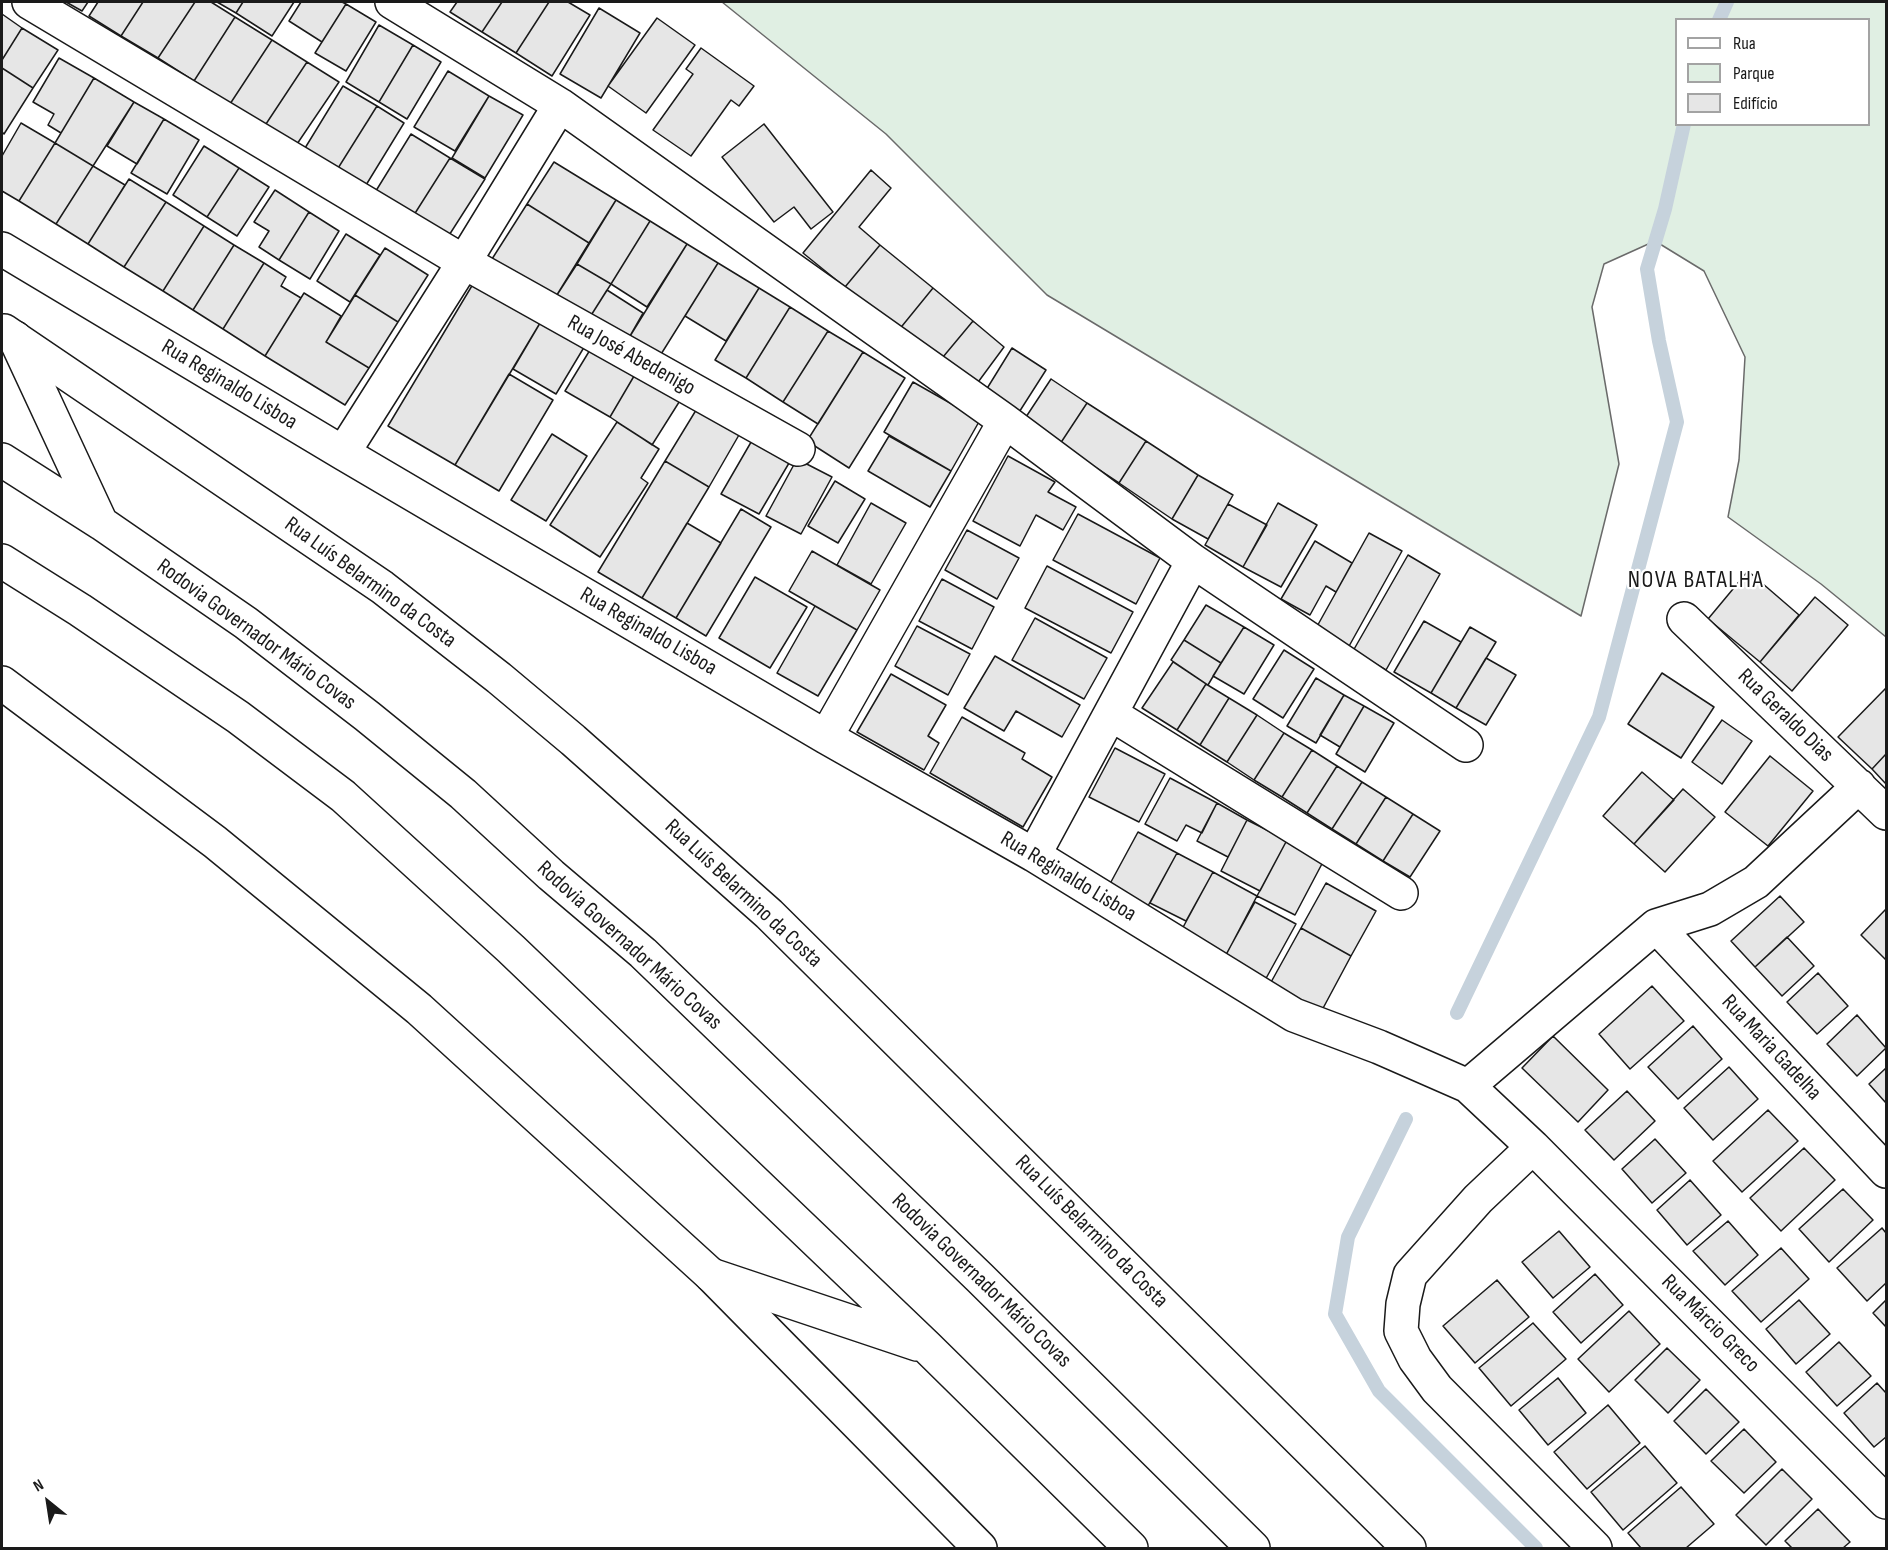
<!DOCTYPE html>
<html>
<head>
<meta charset="utf-8">
<style>
	body { margin:0 }
	#map { position:relative; width:1888px; height:1550px; overflow:hidden; background:#fff; font-family:"Sofia Sans Condensed",sans-serif }
	canvas { display:block }
	.frame { position:absolute; inset:0; border:3px solid #1a1a1a; pointer-events:none }
	.legend { position:absolute; left:1675px; top:18px; width:195px; height:108px; box-sizing:border-box; background:#fff; border:2px solid #a3a3a3; margin:0; padding:8px 10px; list-style:none; font-size:18px; color:#1a1a1a }
	.legend li { display:flex; align-items:center; gap:12px; height:30px }
	.legend b { width:30px; border:2px solid #a3a3a3 }
	.north { position:absolute; left:18px; top:1472px; width:60px; height:60px; -webkit-text-stroke:4px #fff; paint-order:stroke; rotate:330deg; font-size:16px; font-weight:700; line-height:24px; text-align:center; color:#1a1a1a }
	.north::after { content:''; display:block; margin:auto; width:21px; height:27px; background:#1a1a1a; clip-path:polygon(50% 0,100% 100%,50% 72%,0 100%) }
</style>
</head>
<body>
<div id="map">
<canvas width="1888" height="1550"></canvas>
<div class="frame"></div>
<ul class="legend">
<li><b style="height:8px;background:#fff"></b>Rua</li>
<li><b style="height:16px;background:#e0efe3"></b>Parque</li>
<li><b style="height:16px;background:#e6e6e6"></b>Edifício</li>
</ul>
<div class="north">N</div>
</div>
<script>
const g = document.querySelector('canvas').getContext('2d');
g.lineJoin = 'round';
function fill(path, color) { g.fillStyle = color; g.fill(path, 'evenodd'); }
const toPath = rows => new Path2D(rows.map(r => 'M' + r).join(''));
function strokePath(path, color, width, dash) { g.strokeStyle = color; g.lineWidth = width; g.lineCap = dash ? 'butt' : 'round'; g.setLineDash(dash || []); g.stroke(path); }
function label(font, color, halo, rows, align = 'center') {
  g.font = font + ' "Sofia Sans Condensed",sans-serif'; g.lineWidth = 4.5; g.setLineDash([]); g.textBaseline = 'middle'; g.strokeStyle = halo; g.fillStyle = color; for (const [text, x, y, turn = 0] of rows) {
    g.save(); g.translate(x, y); g.rotate((+turn || 0) * Math.PI / 180); g.textAlign = isNaN(turn) ? turn : align; if (halo) g.strokeText(text, 0, 0); g.fillText(text, 0, 0); g.restore();
  }
}
const green = toPath([
	[722,2,1886,2,1886,637,1821,584,1728,517,1739,460,1745,357,1704,271,1655,241,1604,264,1592,307,1619,464,1581,616,1047,295,886,134,722,2],
	[1676,20,1868,20,1868,124,1676,124,1676,20]
]);
const stream = toPath([
	[1719,20,1727,2],
	[1457,1013,1599,717,1677,422,1659,341,1647,269,1665,209,1684,124],
	[1406,1119,1348,1237,1335,1314,1379,1391,1536,1548]
]);
const building = toPath([
	[66,2,88,2,82,11,66,2],
	[98,2,143,2,121,36,89,16,98,2],
	[143,2,195,2,158,58,121,36,143,2],
	[195,2,211,2,235,17,194,81,158,58,195,2],
	[217,2,243,2,236,13,217,2],
	[243,2,294,2,272,36,236,13,243,2],
	[301,2,342,2,346,4,322,42,289,21,301,2],
	[457,2,502,2,482,32,450,12,457,2],
	[502,2,549,2,516,53,482,32,502,2],
	[549,2,568,2,590,15,552,76,516,53,549,2],
	[346,4,376,22,346,71,315,53,346,4],
	[599,8,640,33,601,98,560,74,599,8],
	[2,14,22,28,2,60,2,14],
	[235,17,272,40,230,104,194,81,235,17],
	[657,18,695,45,646,113,608,86,657,18],
	[379,25,413,45,379,102,346,82,379,25],
	[22,28,58,50,33,88,2,68,2,60,22,28],
	[272,40,307,62,264,127,230,104,272,40],
	[413,45,441,62,407,119,379,102,413,45],
	[701,48,754,86,739,106,731,100,691,156,653,130,693,74,686,69,701,48],
	[59,58,94,78,61,133,48,125,54,114,33,102,59,58],
	[307,62,339,82,295,147,264,127,307,62],
	[2,68,33,88,4,134,2,132,2,68],
	[448,71,489,96,455,151,414,127,448,71],
	[94,78,134,102,93,166,55,143,94,78],
	[343,86,377,106,335,173,302,153,343,86],
	[489,96,523,115,485,178,452,158,489,96],
	[134,102,164,119,137,164,107,146,134,102],
	[377,106,404,123,363,190,335,173,377,106],
	[164,119,199,140,167,194,131,173,164,119],
	[21,123,55,143,19,201,2,191,2,156,21,123],
	[764,124,833,212,811,229,794,207,774,222,722,157,764,124],
	[411,134,450,158,412,218,374,194,411,134],
	[55,143,93,166,56,224,19,201,55,143],
	[204,146,239,168,207,217,173,195,204,146],
	[450,158,485,179,446,240,412,218,450,158],
	[554,162,616,200,589,243,527,204,554,162],
	[93,166,125,185,88,244,56,224,93,166],
	[239,168,269,187,237,236,207,217,239,168],
	[871,170,891,188,859,227,880,245,845,287,803,253,871,170],
	[129,179,166,202,124,267,88,244,129,179],
	[275,190,309,212,279,260,259,247,269,231,254,222,275,190],
	[616,200,650,221,611,284,577,264,616,200],
	[166,202,204,226,163,291,124,267,166,202],
	[527,204,589,243,555,298,492,259,527,204],
	[309,212,339,231,310,279,279,260,309,212],
	[650,221,687,244,647,307,611,284,650,221],
	[204,226,234,245,193,310,163,291,204,226],
	[346,234,380,255,350,302,317,281,346,234],
	[687,244,718,263,658,359,627,341,687,244],
	[234,245,264,263,223,329,193,310,234,245],
	[880,245,933,288,898,331,845,287,880,245],
	[385,248,428,275,398,322,355,295,385,248],
	[264,263,286,277,281,286,301,298,265,356,223,329,264,263],
	[718,263,759,288,726,341,685,316,718,263],
	[577,264,611,284,590,317,555,298,577,264],
	[476,279,543,318,455,465,388,426,476,279],
	[759,288,790,307,746,378,715,360,759,288],
	[933,288,973,321,938,363,898,331,933,288],
	[607,290,643,313,627,341,590,317,607,290],
	[304,293,341,316,326,342,369,368,345,405,265,356,304,293],
	[355,295,398,322,369,368,326,342,355,295],
	[790,307,828,331,783,402,746,378,790,307],
	[543,318,586,344,556,394,513,369,543,318],
	[973,321,1004,347,973,389,938,363,973,321],
	[828,331,863,352,818,424,783,402,828,331],
	[593,345,637,371,610,417,565,391,593,345],
	[1012,348,1046,370,1016,417,983,395,1012,348],
	[863,352,905,378,849,468,807,441,863,352],
	[637,371,681,399,652,445,610,417,637,371],
	[509,374,553,400,499,491,455,465,509,374],
	[1051,379,1087,403,1060,444,1024,420,1051,379],
	[913,382,980,420,951,471,884,432,913,382],
	[701,402,743,428,709,487,665,461,701,402],
	[1087,403,1146,441,1119,483,1060,444,1087,403],
	[617,422,659,449,641,478,648,483,600,557,550,525,617,422],
	[552,434,587,456,546,521,511,500,552,434],
	[889,436,951,471,930,507,868,471,889,436],
	[754,437,792,458,759,514,721,494,754,437],
	[1146,441,1198,475,1172,519,1119,483,1146,441],
	[1008,456,1055,482,1048,492,1076,507,1063,530,1036,515,1020,546,973,521,1008,456],
	[797,459,832,477,801,534,766,516,797,459],
	[665,461,709,487,642,598,598,572,665,461],
	[1198,475,1233,495,1208,539,1172,519,1198,475],
	[835,481,865,499,838,543,808,526,835,481],
	[871,503,906,523,871,584,837,565,871,503],
	[1278,503,1317,525,1281,587,1243,567,1278,503],
	[1228,504,1267,525,1243,567,1205,545,1228,504],
	[741,509,771,527,706,636,676,618,741,509],
	[1078,514,1160,558,1136,604,1053,560,1078,514],
	[687,523,721,543,676,618,642,598,687,523],
	[967,530,1019,558,997,599,945,570,967,530],
	[1369,533,1402,551,1348,648,1315,630,1369,533],
	[1315,541,1352,563,1336,592,1326,586,1310,615,1281,599,1315,541],
	[812,551,880,590,857,630,789,591,812,551],
	[1408,555,1440,574,1386,670,1353,651,1408,555],
	[1047,566,1133,612,1111,653,1025,608,1047,566],
	[1748,571,1799,615,1760,662,1708,619,1748,571],
	[755,577,807,607,770,668,719,638,755,577],
	[942,579,994,607,972,649,919,621,942,579],
	[1815,597,1848,625,1792,691,1760,662,1815,597],
	[1206,605,1244,627,1221,663,1184,640,1206,605],
	[815,606,857,630,818,696,777,673,815,606],
	[1035,618,1107,658,1084,699,1012,660,1035,618],
	[1424,621,1461,642,1431,693,1394,672,1424,621],
	[917,626,970,654,948,695,895,666,917,626],
	[1244,627,1274,645,1244,694,1213,676,1244,627],
	[1470,627,1496,642,1456,708,1431,693,1470,627],
	[1184,640,1221,663,1208,685,1171,660,1184,640],
	[1284,650,1314,669,1283,718,1253,699,1284,650],
	[995,656,1080,705,1062,737,1016,711,1004,731,964,708,995,656],
	[1486,658,1516,675,1486,725,1456,708,1486,658],
	[1173,662,1206,684,1177,730,1142,708,1173,662],
	[1662,673,1714,707,1681,758,1628,724,1662,673],
	[891,674,946,705,928,736,939,743,924,770,857,732,891,674],
	[1316,678,1344,695,1316,743,1287,726,1316,678],
	[1206,684,1229,698,1200,745,1177,730,1206,684],
	[1886,688,1886,754,1872,769,1838,737,1886,688],
	[1344,695,1364,706,1340,747,1320,735,1344,695],
	[1229,698,1257,715,1227,762,1200,745,1229,698],
	[1364,706,1394,723,1365,772,1336,754,1364,706],
	[1257,715,1284,733,1254,780,1227,762,1257,715],
	[962,717,1025,753,1022,759,1052,777,1023,827,930,773,962,717],
	[1722,720,1752,741,1722,784,1692,762,1722,720],
	[1284,733,1312,750,1282,797,1254,780,1284,733],
	[1115,748,1165,774,1139,822,1089,797,1115,748],
	[1312,750,1337,766,1307,813,1282,797,1312,750],
	[1886,754,1886,784,1872,769,1886,754],
	[1770,756,1813,791,1768,846,1725,812,1770,756],
	[1337,766,1362,782,1332,829,1307,813,1337,766],
	[1642,772,1674,800,1634,844,1603,816,1642,772],
	[1170,778,1217,803,1202,833,1186,825,1177,841,1145,824,1170,778],
	[1362,782,1386,797,1356,844,1332,829,1362,782],
	[1683,789,1715,817,1665,872,1634,844,1683,789],
	[1386,797,1413,814,1383,861,1356,844,1386,797],
	[1217,803,1247,820,1228,857,1197,841,1217,803],
	[1413,814,1440,831,1410,877,1383,861,1413,814],
	[1247,820,1287,840,1260,891,1221,871,1247,820],
	[1138,832,1177,853,1143,915,1105,893,1138,832],
	[1287,840,1324,860,1295,915,1257,896,1287,840],
	[1177,853,1213,872,1186,921,1150,903,1177,853],
	[1213,872,1257,896,1226,955,1181,931,1213,872],
	[1326,883,1376,911,1351,956,1301,928,1326,883],
	[1780,896,1804,922,1755,967,1731,941,1780,896],
	[1255,902,1296,924,1264,982,1223,960,1255,902],
	[1886,909,1886,960,1861,935,1886,909],
	[1301,928,1351,956,1321,1012,1270,984,1301,928],
	[1787,937,1814,966,1782,996,1755,967,1787,937],
	[1818,973,1848,1006,1817,1034,1787,1002,1818,973],
	[1652,986,1684,1021,1630,1069,1599,1034,1652,986],
	[1857,1015,1886,1048,1857,1076,1827,1044,1857,1015],
	[1693,1026,1722,1059,1678,1099,1648,1067,1693,1026],
	[1553,1036,1608,1090,1578,1122,1522,1068,1553,1036],
	[1729,1067,1758,1099,1713,1140,1684,1108,1729,1067],
	[1886,1068,1886,1103,1869,1084,1886,1068],
	[1627,1091,1655,1121,1614,1160,1585,1130,1627,1091],
	[1768,1110,1798,1141,1742,1192,1713,1161,1768,1110],
	[1655,1139,1686,1173,1652,1203,1622,1169,1655,1139],
	[1804,1148,1835,1180,1781,1231,1750,1198,1804,1148],
	[1690,1180,1721,1215,1687,1245,1657,1210,1690,1180],
	[1843,1189,1873,1220,1829,1262,1799,1229,1843,1189],
	[1728,1221,1758,1255,1725,1285,1693,1251,1728,1221],
	[1882,1228,1886,1233,1886,1283,1867,1301,1837,1268,1882,1228],
	[1559,1231,1590,1267,1553,1298,1522,1262,1559,1231],
	[1781,1248,1809,1279,1761,1322,1732,1291,1781,1248],
	[1595,1274,1623,1305,1581,1343,1553,1312,1595,1274],
	[1497,1280,1529,1317,1475,1363,1443,1326,1497,1280],
	[1799,1300,1830,1334,1796,1364,1766,1329,1799,1300],
	[1886,1300,1886,1327,1873,1313,1886,1300],
	[1629,1311,1660,1344,1609,1392,1578,1359,1629,1311],
	[1533,1323,1566,1359,1511,1406,1479,1368,1533,1323],
	[1839,1342,1871,1376,1837,1406,1806,1372,1839,1342],
	[1667,1348,1700,1380,1668,1413,1635,1380,1667,1348],
	[1558,1378,1586,1413,1548,1445,1519,1410,1558,1378],
	[1877,1383,1886,1393,1886,1437,1874,1447,1844,1413,1877,1383],
	[1706,1389,1739,1422,1706,1454,1674,1421,1706,1389],
	[1608,1405,1640,1443,1587,1489,1554,1452,1608,1405],
	[1744,1429,1776,1462,1744,1493,1711,1461,1744,1429],
	[1645,1446,1677,1483,1623,1530,1591,1492,1645,1446],
	[1782,1469,1812,1499,1766,1545,1736,1515,1782,1469],
	[1681,1487,1714,1524,1686,1548,1641,1548,1628,1533,1681,1487],
	[1818,1509,1850,1542,1843,1548,1792,1548,1785,1541,1818,1509]
]);
const minor = toPath([
	[29,2,464,262,798,449],
	[392,2,560,105,1005,421,1193,561,1466,745],
	[2,249,343,453,826,737,1034,855,1294,1015,1379,1047,1468,1086,1533,1147,1886,1502],
	[343,453,464,262,560,105],
	[1684,619,1886,813],
	[1111,714,1401,893],
	[826,737,1005,421],
	[1034,855,1193,561],
	[1656,926,1886,1171],
	[1468,1086,1656,926,1710,909,1756,882,1859,786],
	[1533,1147,1478,1199,1410,1275,1403,1304,1401,1331,1415,1359,1437,1389,1595,1548]
]);
const secondary = toPath([
	[4,331,382,587,499,678,573,740,769,914,1409,1548],
	[2,683,215,842,419,1009,711,1275,980,1548]
]);
const trunk = toPath([
	[15,338,101,523],
	[2,460,101,523,246,623,367,716,463,794,551,875,643,953,980,1278,1253,1548],
	[2,561,80,610,238,717,343,796,511,949,927,1347,1131,1548],
	[711,1275,917,1344]
]);
const streetNames = [
	["Rua José Abedenigo",631,356,29],
	["Rua Reginaldo Lisboa",229,385,31],
	["Rua Luís Belarmino da Costa",370,583,36],
	["Rua Reginaldo Lisboa",648,632,30],
	["Rodovia Governador Mário Covas",256,635,36],
	["Rua Geraldo Dias",1785,716,44],
	["Rua Reginaldo Lisboa",1068,877,31],
	["Rua Luís Belarmino da Costa",743,894,43],
	["Rodovia Governador Mário Covas",629,946,42],
	["Rua Maria Gadelha",1771,1048,47],
	["Rua Luís Belarmino da Costa",1091,1232,45],
	["Rodovia Governador Mário Covas",981,1281,44],
	["Rua Márcio Greco",1710,1324,45]
];
const neighbourhoodNames = [
	["NOVA BATALHA",1696,581]
];
fill(green, '#e0efe3');
strokePath(green, '#6a6a6a', 1.5);
strokePath(stream, '#c6d2dc', 14);
fill(building, '#e6e6e6');
strokePath(building, '#1a1a1a', 1.5);
strokePath(minor, '#1a1a1a', 36);
strokePath(secondary, '#1a1a1a', 36);
strokePath(trunk, '#1a1a1a', 36);
strokePath(minor, '#fff', 33);
strokePath(secondary, '#fff', 33);
strokePath(trunk, '#fff', 33);
label('22px', '#1a1a1a', '#fff', streetNames);
g.letterSpacing = '1.5px';
label('24px', '#1a1a1a', '#fff', neighbourhoodNames);
g.letterSpacing = '0px';
</script>
</body>
</html>
